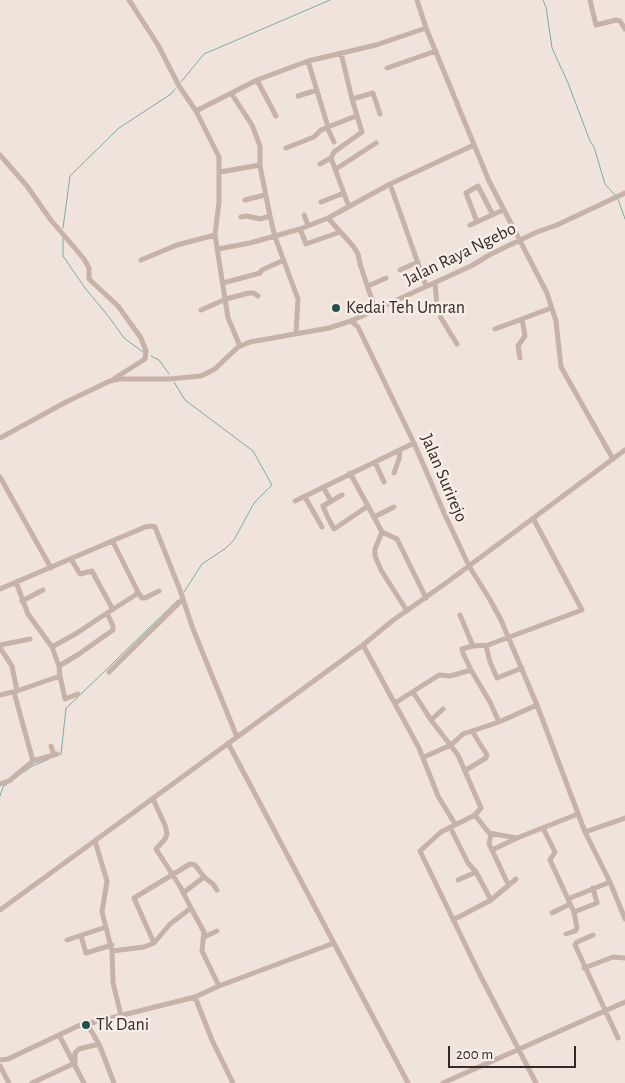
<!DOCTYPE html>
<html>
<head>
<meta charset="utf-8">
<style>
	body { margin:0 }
	#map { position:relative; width:625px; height:1083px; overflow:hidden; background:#efe3dc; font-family:"Alegreya Sans",sans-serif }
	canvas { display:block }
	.scale { position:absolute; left:448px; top:1046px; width:128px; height:22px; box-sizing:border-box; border:2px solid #342a28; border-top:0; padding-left:6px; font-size:15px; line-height:18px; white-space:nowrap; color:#342a28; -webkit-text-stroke:4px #f8eee8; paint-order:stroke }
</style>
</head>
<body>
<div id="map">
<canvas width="625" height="1083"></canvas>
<div class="scale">200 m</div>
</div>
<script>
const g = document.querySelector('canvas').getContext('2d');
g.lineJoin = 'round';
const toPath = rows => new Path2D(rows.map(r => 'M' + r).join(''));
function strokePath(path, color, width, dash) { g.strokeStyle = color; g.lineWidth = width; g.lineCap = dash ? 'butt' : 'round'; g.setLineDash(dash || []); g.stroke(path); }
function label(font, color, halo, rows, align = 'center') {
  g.font = font + ' "Alegreya Sans",sans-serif'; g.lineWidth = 5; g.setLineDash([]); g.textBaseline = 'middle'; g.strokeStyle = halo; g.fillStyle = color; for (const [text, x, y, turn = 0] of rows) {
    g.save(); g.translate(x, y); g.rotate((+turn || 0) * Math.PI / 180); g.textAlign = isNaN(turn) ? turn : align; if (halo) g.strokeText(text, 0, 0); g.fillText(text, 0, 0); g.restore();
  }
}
const stream = toPath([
	[543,0,546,7,552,48,568,83,590,141,594,147,605,184,616,196],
	[181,82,204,54,330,0],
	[618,199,625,219],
	[63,228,70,176,119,128,171,94,175,89],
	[63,238,63,256,85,288,109,317,124,338,143,352],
	[151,356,159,360,169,374],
	[174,382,185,400,253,451,272,485,254,503,234,540,226,548,202,564,184,592],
	[81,694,178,600],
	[60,754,61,754,66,708,78,697],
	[24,772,32,766,49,759],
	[0,796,3,787,7,784]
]);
const minor = toPath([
	[129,0,158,45,179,86,196,111,219,157,219,202,215,235,228,318,240,346],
	[417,0,426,28,489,181,547,293,556,321,561,367,613,459],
	[590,0,596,25,616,20,620,21,625,29],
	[308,61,328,127,356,116],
	[387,68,436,51],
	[257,80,276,116],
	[231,93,252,125,260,146,260,166,270,216,275,237,298,299,296,334],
	[298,96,317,90],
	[352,99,373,93,380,114],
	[196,111,257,80,308,61,376,45,426,28],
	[327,127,334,142],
	[286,148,314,137,321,130,328,127],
	[0,155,27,186,50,219,84,259,89,268,89,279,118,306,141,338,146,351,145,359,115,378],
	[331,158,334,152,362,132,352,99,341,53],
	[320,164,331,158,349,207],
	[336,169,376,143],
	[220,172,260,165],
	[390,184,474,145],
	[245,200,265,195],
	[321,202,344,193],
	[304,215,308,225],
	[241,217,247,216,260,219,270,216],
	[328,218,353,246,358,254,360,264,375,309],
	[477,222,466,193,478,186,493,215],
	[470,225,503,210],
	[300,229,306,244,340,232],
	[218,249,250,243,300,229,328,218,390,184,426,286],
	[141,260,177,245,215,235],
	[400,270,418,262],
	[223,283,260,273,262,270,284,260],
	[435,283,437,306,441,318,457,344],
	[368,286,386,278],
	[201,310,226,299,249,293,254,293,258,296],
	[351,321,358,327,414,443,445,515,469,566,489,598,501,620,537,705,585,832,610,882,625,919],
	[495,329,522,319],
	[520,358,518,346,525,336,522,319,551,308],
	[0,438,66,402,110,381,119,379,169,379,201,376,215,369,238,347,250,342,329,328,351,321,471,266,491,254,537,232,557,225,625,193],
	[375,462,384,482],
	[350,473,382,532,397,539,426,598],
	[394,473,399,459,400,450],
	[0,477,51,568],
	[323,487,331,501],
	[342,495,323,506,328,518,334,529,368,506],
	[305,497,322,527],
	[295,501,414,443],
	[374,517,394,507],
	[382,532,375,549,375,556,381,570,407,611],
	[71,559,80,574,92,571,112,608],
	[16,582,28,614,52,647,77,633,107,613],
	[0,589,145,527,151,526,155,527,180,590,193,629,237,737],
	[138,592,142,598,145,598,159,591],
	[22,601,43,590],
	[460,615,473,646,462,649,463,653,471,670,490,702,499,722],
	[0,645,30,639],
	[363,645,419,748,438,796,455,824],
	[473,646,488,645,582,610,533,518],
	[486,646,490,662,497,678,522,668],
	[52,647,59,666],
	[0,648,12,666,17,691,0,695],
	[109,672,183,599],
	[60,676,65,699,78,694],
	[17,691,60,676,59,666,79,654,113,630,113,626,107,613,137,594,137,590,113,542],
	[413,692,431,720,458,755,481,808,475,815,441,832,420,851,480,975,536,1083],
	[395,703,439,675,450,676,471,670],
	[431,720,443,709],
	[228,743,408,1083],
	[51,746,54,755],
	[424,757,451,745,463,734,499,722,537,705],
	[33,761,57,754],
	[466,770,486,758,487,755,472,731],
	[0,784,9,781,33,761,14,692],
	[153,799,165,825,167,834,165,839,156,849,181,888,191,908,170,924,154,943],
	[475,815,489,833,517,838,578,814],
	[450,827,468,863,476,872,491,900],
	[543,828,555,852,550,860,574,912,577,928,575,931,566,934],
	[585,832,625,818],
	[491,834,489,844,492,850],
	[95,841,107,881,102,912,112,951],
	[458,880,476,872],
	[508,884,492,850,517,838],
	[183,893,204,877,213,884,217,890],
	[568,899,610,882],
	[191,908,204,932,202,951,219,986],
	[0,910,363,645,392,621,446,583,625,450],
	[574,912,597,903,593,888],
	[552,913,570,904],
	[453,920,491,900,516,879],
	[593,935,577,942,575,945,618,1038],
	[81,936,86,953,112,945],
	[204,937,217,931],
	[67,940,106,927],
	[584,968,613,957,625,958],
	[195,997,212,1040,233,1083],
	[121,1015,113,983,112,951,144,947,154,943,134,898,190,864,195,865,204,877],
	[87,1024,195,997,219,986,334,943],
	[59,1035,84,1083],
	[0,1060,8,1059,78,1026,87,1024,99,1044,114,1083],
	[0,1066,9,1083],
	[32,1083,75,1063,75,1053,79,1049,99,1044],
	[443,1083,625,1002]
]);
const markers = [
	[336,308,5,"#22524d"],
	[86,1025,5,"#22524d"]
];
const streetNames = [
	["Jalan Raya Ngebo",460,254,-26],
	["Jalan Surirejo",444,478,67]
];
const poiNames = [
	["Kedai Teh Umran",346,308],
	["Tk Dani",96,1025]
];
strokePath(stream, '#7eaaa5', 1);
strokePath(minor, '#c6b2a9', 5);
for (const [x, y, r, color] of markers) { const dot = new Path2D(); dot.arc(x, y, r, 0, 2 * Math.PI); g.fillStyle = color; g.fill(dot); strokePath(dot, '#f8eee8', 2); }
label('18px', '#342a28', '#f8eee8', streetNames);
label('18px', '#342a28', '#f8eee8', poiNames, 'left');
</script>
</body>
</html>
